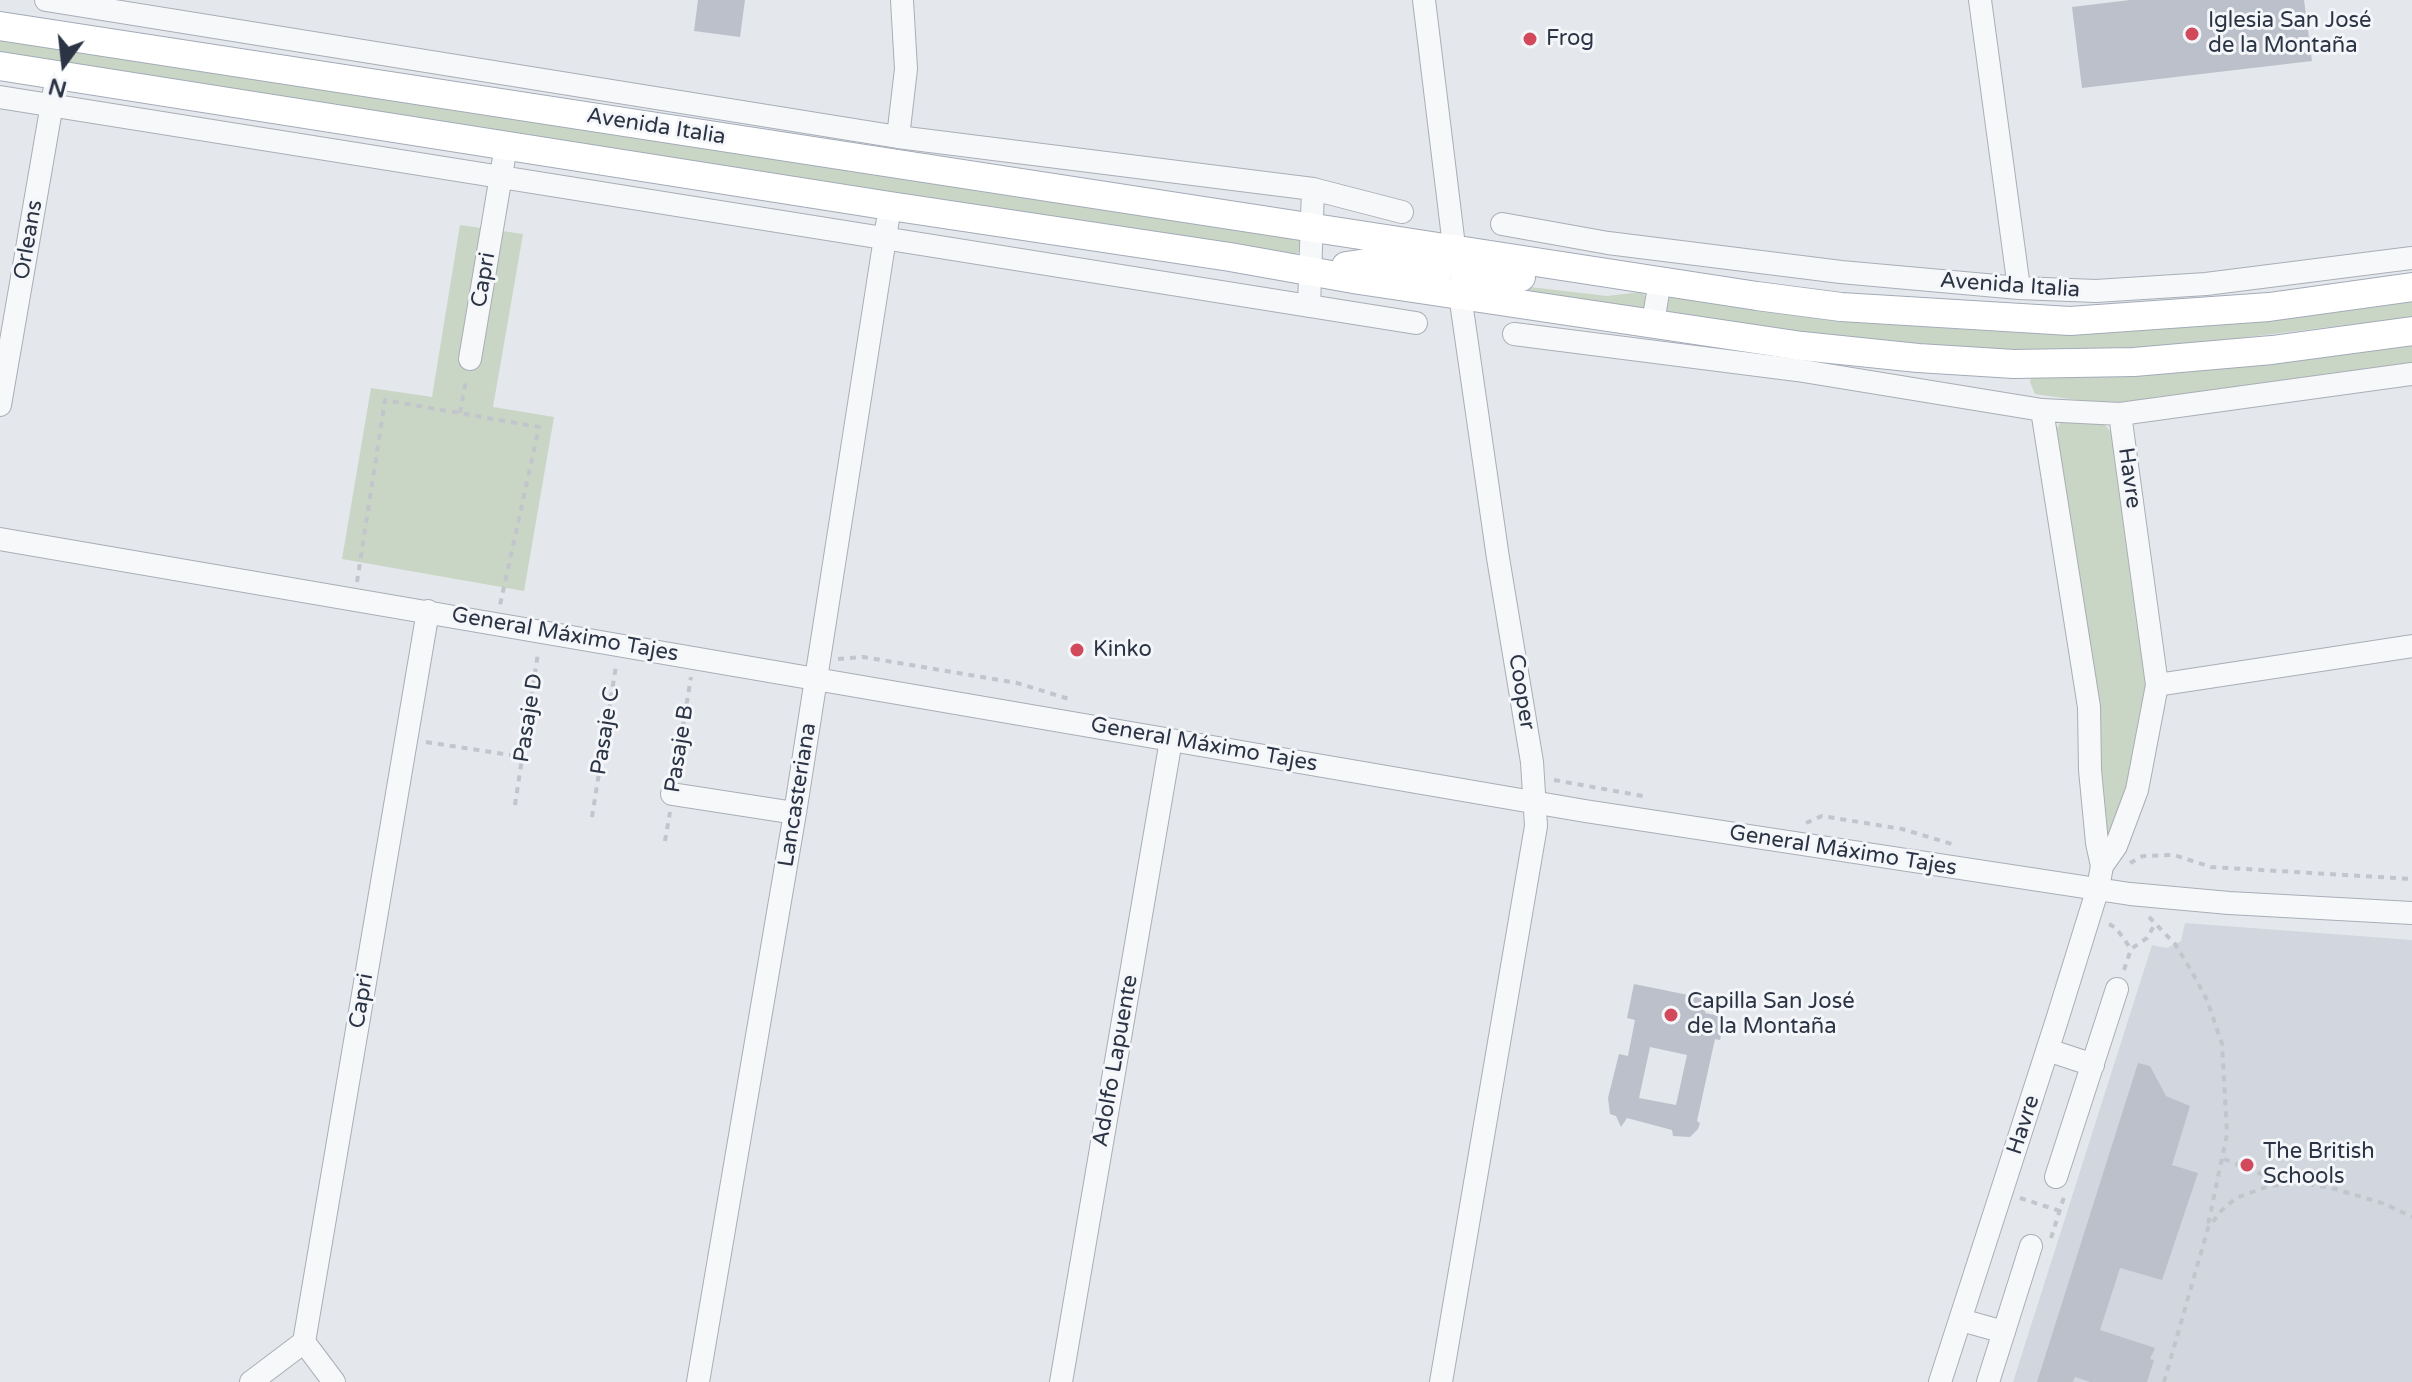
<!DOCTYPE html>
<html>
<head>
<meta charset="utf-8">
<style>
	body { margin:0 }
	#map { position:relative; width:2412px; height:1382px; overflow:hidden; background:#e4e7ec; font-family:"Varela Round",sans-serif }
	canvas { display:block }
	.north { position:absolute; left:24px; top:24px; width:80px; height:80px; -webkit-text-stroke:6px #f4f6f9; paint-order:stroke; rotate:195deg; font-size:22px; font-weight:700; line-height:32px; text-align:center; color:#2b3445 }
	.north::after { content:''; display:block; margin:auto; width:28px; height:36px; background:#2b3445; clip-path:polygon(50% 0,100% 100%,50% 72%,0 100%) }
</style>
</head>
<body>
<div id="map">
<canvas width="2412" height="1382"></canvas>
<div class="north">N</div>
</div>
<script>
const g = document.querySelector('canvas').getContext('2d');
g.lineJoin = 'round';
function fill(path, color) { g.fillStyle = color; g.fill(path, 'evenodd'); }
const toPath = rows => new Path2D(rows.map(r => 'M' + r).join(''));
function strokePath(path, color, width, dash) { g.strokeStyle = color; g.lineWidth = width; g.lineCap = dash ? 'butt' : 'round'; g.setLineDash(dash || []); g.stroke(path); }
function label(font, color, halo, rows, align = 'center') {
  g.font = font + ' "Varela Round",sans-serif'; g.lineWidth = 6; g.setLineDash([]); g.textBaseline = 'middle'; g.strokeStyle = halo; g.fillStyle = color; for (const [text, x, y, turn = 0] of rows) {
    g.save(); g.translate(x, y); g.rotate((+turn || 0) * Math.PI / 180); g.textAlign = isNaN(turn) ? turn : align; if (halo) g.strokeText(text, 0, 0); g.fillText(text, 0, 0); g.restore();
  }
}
const built = toPath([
	[2185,923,2412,940,2412,1382,2013,1382,2152,945,2167,948,2181,941]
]);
const green = toPath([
	[0,37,1300,239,1302,249,1296,254,1289,254,0,57],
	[460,225,523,234,493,407,554,417,524,591,342,559,371,388,432,397],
	[1479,281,1607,296,1641,292,1647,297,1646,307,1643,309,1479,287],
	[1671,296,1865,323,2023,333,2077,333,2412,298,2412,317,2199,343,2131,349,2025,353,1918,346,1791,333,1667,313,1663,308,1666,298],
	[2412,340,2412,367,2155,397,2138,404,2113,405,2035,394,2030,382,2031,377],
	[2066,420,2103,423,2111,432,2148,684,2128,789,2108,836,2105,834,2055,432,2060,423]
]);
const building = toPath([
	[698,0,745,0,740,37,694,31],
	[2130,0,2304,0,2312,61,2082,88,2072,7],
	[1634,984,1708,999,1705,1013,1725,1017,1720,1040,1715,1039,1697,1121,1700,1123,1698,1129,1690,1137,1673,1136,1672,1130,1627,1118,1621,1127,1616,1116,1610,1114,1608,1098,1619,1054,1628,1056,1635,1020,1627,1018],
	[1650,1047,1687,1055,1676,1105,1639,1098],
	[2138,1063,2150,1066,2166,1096,2190,1106,2172,1165,2198,1173,2162,1280,2120,1268,2100,1330,2155,1348,2150,1359,2154,1360,2147,1382,2090,1382,2075,1377,2073,1382,2037,1382]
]);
const path = toPath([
	[460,413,466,380],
	[357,582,385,400,539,427,500,605],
	[838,659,863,657,1017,683,1069,699],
	[426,742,523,757],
	[675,775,691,677],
	[1554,780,1648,797],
	[515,805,538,653],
	[592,817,616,666],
	[1806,823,1822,816,1902,829,1952,844],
	[665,841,670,812],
	[2130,863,2143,856,2174,855,2211,867,2412,879],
	[2149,917,2175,944,2191,970,2207,1000,2222,1044,2227,1134,2208,1225],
	[2109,924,2116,928,2131,949],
	[2124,970,2131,949,2147,938,2155,924],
	[2224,1159,2281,1182],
	[2020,1198,2060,1211],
	[2051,1238,2064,1197],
	[2164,1382,2208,1228,2222,1210,2236,1198,2269,1186,2302,1183,2335,1189,2385,1204,2412,1217]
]);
const minor = toPath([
	[46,0,898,137,1313,189,1402,212],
	[1424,0,1460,295,1498,558,1532,762,1536,826,1441,1382],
	[1980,0,2019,288],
	[0,97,1416,323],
	[898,137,906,69,902,0],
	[1502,224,1608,243,1841,272,2019,288,2096,291,2206,284,2412,258],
	[1309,306,1313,189],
	[1653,323,1660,280],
	[1514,334,1797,370,2042,410,2120,414,2412,374],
	[470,359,506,146],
	[0,405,57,75],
	[0,539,1585,811,2130,894,2229,903,2412,913],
	[2157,685,2412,646],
	[672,794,795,813],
	[2102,866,2116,846,2137,790,2157,685,2120,414],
	[2048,1050,2093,1065],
	[2056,1177,2117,989],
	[1961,1320,2004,1332],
	[251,1382,304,1342],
	[334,1382,304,1342,428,611],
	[698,1382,795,813,890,206],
	[1061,1382,1171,740],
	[1940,1382,2057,1020,2098,888,2102,866,2097,843,2090,770,2089,707,2042,410],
	[1988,1382,2031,1246]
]);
const major = toPath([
	[0,26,1757,296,1841,307,2070,321,2269,307,2412,287],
	[0,66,890,206,1230,257,1359,280,1802,346,1918,358,2014,364,2134,362,2272,350,2412,331],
	[1346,266,1374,262,1426,268,1441,267,1450,260,1455,249],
	[1460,295,1467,278,1476,273,1521,277]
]);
const markers = [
	[2192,34,8,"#d1495b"],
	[1530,39,8,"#d1495b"],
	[1077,650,8,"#d1495b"],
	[1671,1015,8,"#d1495b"],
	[2247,1165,8,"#d1495b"]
];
const poiNames = [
	["Iglesia San José",2208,21],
	["de la Montaña",2208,46],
	["Frog",1546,39],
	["Kinko",1093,650],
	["Capilla San José",1687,1002],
	["de la Montaña",1687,1027],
	["The British",2263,1152],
	["Schools",2263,1177]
];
const streetNames = [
	["Avenida Italia",656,127,9],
	["Orleans",29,240,-80],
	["Capri",484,280,-80],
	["Avenida Italia",2010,286,4],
	["Havre",2129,478,82],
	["General Máximo Tajes",565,635,10],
	["Cooper",1521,692,81],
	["Pasaje D",529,718,-81],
	["Pasaje C",606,731,-81],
	["General Máximo Tajes",1204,745,10],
	["Pasaje B",680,749,-81],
	["Lancasteriana",798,795,-81],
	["General Máximo Tajes",1843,851,9],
	["Capri",362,1001,-80],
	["Adolfo Lapuente",1116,1061,-80],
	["Havre",2024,1125,-72]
];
fill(built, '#d2d6de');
fill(green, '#c9d6c5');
fill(building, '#bbc0ca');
strokePath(minor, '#a9aeb7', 24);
strokePath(major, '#a3abb8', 30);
strokePath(path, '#c2c5cb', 4, [6, 6]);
strokePath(minor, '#f7f8fa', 22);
strokePath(major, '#fff', 28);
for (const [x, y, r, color] of markers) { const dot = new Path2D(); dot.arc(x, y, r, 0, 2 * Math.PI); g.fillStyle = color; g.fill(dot); strokePath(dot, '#f4f6f9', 3); }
label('22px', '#2b3445', '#f4f6f9', poiNames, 'left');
label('22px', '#2b3445', '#f4f6f9', streetNames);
</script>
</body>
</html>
